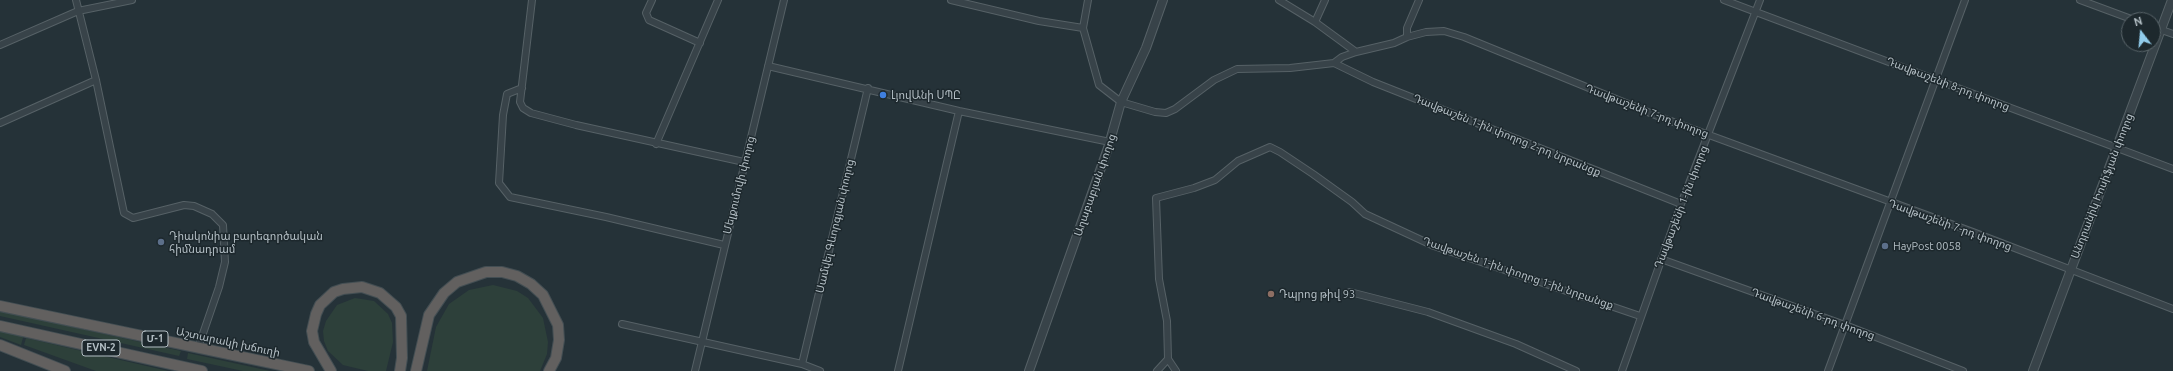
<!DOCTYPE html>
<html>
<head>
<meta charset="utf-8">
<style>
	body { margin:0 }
	#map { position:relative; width:2173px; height:371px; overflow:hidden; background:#253238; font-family:Ubuntu,sans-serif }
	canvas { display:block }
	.north { position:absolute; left:2121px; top:12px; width:40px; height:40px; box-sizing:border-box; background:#1d282d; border:1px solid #596469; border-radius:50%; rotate:344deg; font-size:11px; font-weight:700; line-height:16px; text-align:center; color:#b3bec4 }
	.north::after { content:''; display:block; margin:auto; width:14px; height:18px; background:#91cceb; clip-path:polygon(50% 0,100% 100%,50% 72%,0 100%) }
</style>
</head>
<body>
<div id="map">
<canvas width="2173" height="371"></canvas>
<div class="north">N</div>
</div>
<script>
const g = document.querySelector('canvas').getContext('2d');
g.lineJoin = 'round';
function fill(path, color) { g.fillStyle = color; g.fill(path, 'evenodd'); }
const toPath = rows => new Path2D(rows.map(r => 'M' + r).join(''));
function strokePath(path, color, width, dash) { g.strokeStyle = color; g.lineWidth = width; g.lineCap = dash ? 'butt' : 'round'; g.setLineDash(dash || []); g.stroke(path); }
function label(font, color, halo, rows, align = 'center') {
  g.font = font + ' Ubuntu,"Noto Sans Armenian",sans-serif'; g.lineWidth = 3; g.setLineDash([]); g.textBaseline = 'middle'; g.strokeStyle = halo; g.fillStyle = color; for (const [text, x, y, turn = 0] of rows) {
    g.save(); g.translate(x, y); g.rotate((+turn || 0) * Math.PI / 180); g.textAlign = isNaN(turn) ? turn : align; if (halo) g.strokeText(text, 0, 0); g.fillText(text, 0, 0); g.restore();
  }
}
const green = toPath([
	[493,285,517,291,528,298,543,318,548,342,547,354,540,371,427,371,436,327,449,304,469,290],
	[355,298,374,301,388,314,392,323,393,342,386,371,368,371,343,365,328,351,324,341,323,331,326,321,337,305],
	[0,311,181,351,179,356,0,316],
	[0,329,24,334,21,345,0,337],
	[26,338,168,371,96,371,24,345],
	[188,353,270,371,243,371,187,359]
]);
const minor = toPath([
	[76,0,96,80,124,213,133,218,184,205,194,206,212,214,223,225,225,262,219,287,198,348],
	[532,0,520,102,523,108,531,113,576,125,744,162],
	[652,0,646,13,649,20,700,43],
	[951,0,1039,21,1083,28],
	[1088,0,1083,28,1099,85,1121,102,1155,112,1166,113,1175,109,1214,80,1237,69,1290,68,1334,63,1342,57,1356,52,1394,43,1407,37,1426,32,1444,31,1464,37,1660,117,1973,232,2173,309],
	[1279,0,1315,22],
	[1325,0,1315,22,1356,52],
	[1724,0,2173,169],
	[2080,0,2134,20],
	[2153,27,2173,34],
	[1407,37,1407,28,1419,0],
	[0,45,78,11,132,0],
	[1334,63,1373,82,1681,204],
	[768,66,959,111,1110,142],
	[522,88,507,94,503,115,499,183,510,197,606,217,724,245],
	[0,123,96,80],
	[656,144,718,0],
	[1661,259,1845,325,1963,371],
	[1350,292,1428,312,1516,344,1576,371],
	[622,324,802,364,820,371],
	[1168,359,1176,371],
	[802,364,868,88],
	[695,371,784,0],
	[898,371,959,111],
	[1157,371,1168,359,1167,321,1159,279,1156,198,1194,188,1215,180,1238,161,1270,147,1280,152,1313,174,1352,202,1365,214,1434,246,1640,316],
	[1622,371,1681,204,1760,0],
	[1828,371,1965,0]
]);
const tertiary = toPath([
	[1029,371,1108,148,1121,102,1146,48,1163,0],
	[2033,371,2172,0]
]);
const trunk = toPath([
	[0,306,309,371],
	[0,326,202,371],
	[0,345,65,371],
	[331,371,314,342,312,331,316,314,320,305,334,292,343,289,362,287,380,293,396,307,401,316,402,358,400,371],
	[416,371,429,315,444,293,457,282,486,272,502,272,517,276,531,284,543,295,558,325,559,340,556,358,549,371]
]);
const markers = [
	[883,95,4,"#3f7fe0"],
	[161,242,4,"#5c6f8a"],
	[1885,246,4,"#5c6f8a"],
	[1271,294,4,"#8d6e63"]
];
const shields = [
	[155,339,26],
	[101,348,38]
];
const shieldNames = [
	["Մ-1",155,339],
	["EVN-2",101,348]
];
const streetNames = [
	["Դավթաշենի 8-րդ փողոց",1948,84,21],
	["Դավթաշենի 7-րդ փողոց",1647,111,21],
	["Դավթաշեն 1-ին փողոց 2-րդ նրբանցք",1507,135,22],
	["Մելքումովի փողոց",739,185,-76],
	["Աղաբաբյան փողոց",1095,185,-71],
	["Անդրանիկ Իոսիֆյան փողոց",2102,186,-69],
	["Դավթաշենի 1-ին փողոց",1681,207,-69],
	["Դավթաշենի 7-րդ փողոց",1950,225,20],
	["Սամվել Գևորգյան փողոց",835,226,-77],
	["Դավթաշեն 1-ին փողոց 1-ին նրբանցք",1518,273,19],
	["Դավթաշենի 6-րդ փողոց",1813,314,20],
	["Աշտարակի խճուղի",228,342,12]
];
const poiNames = [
	["ԼյովԱնի ՍՊԸ",891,95],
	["Դիակոնիա բարեգործական",169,236],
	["հիմնադրամ",169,249],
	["HayPost 0058",1893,246],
	["Դպրոց թիվ 93",1279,294]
];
fill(green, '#2d403a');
strokePath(minor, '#566166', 8);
strokePath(tertiary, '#566166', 10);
strokePath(trunk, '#434e53', 12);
strokePath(minor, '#384349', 6);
strokePath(tertiary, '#384349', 8);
strokePath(trunk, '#62605f', 10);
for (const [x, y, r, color] of markers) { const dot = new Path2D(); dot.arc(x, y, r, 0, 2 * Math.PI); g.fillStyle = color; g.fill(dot); strokePath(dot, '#1d282d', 1.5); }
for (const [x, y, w] of shields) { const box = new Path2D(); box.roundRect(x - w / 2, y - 8, w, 16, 3); g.fillStyle = '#1d282d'; g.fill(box); strokePath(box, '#b3bec4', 1); }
label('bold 10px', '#b3bec4', null, shieldNames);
label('11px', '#b3bec4', '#1d282d', streetNames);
label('11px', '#b3bec4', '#1d282d', poiNames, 'left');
</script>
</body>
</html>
